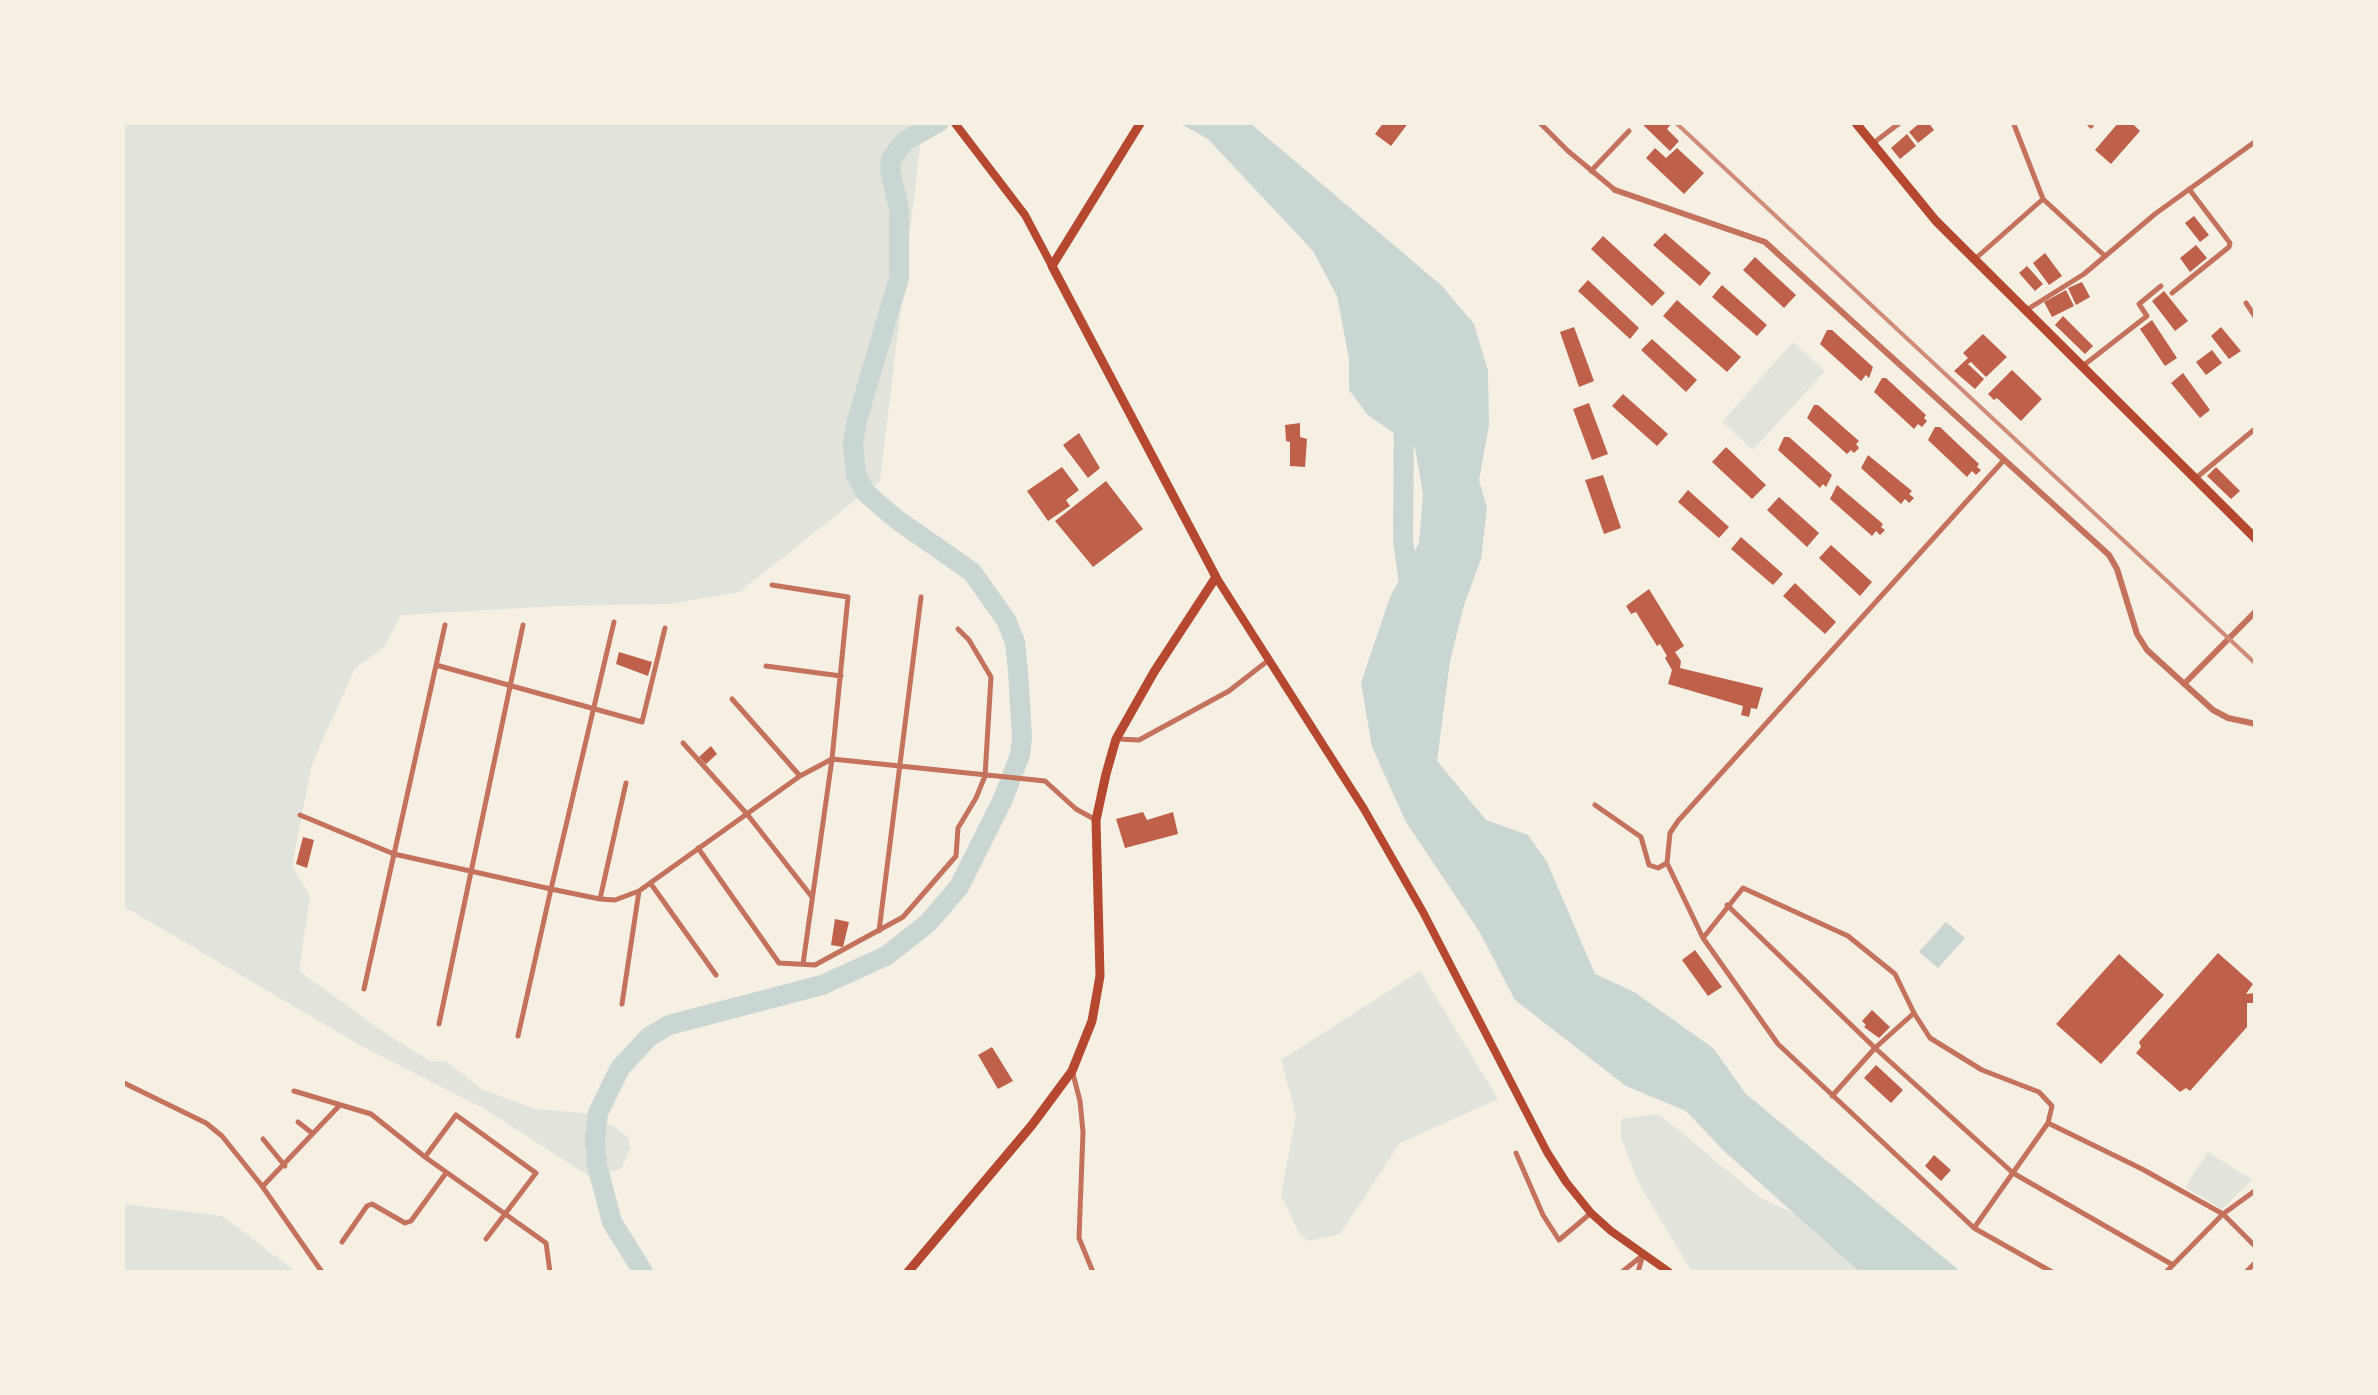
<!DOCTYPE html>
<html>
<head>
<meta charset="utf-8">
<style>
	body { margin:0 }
	#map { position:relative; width:2378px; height:1395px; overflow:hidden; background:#f6efe4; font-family:"Times New Roman",serif }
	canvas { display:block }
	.frame { position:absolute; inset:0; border:125px solid #f6efe4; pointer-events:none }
</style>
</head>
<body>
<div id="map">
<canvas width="2378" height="1395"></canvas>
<div class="frame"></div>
</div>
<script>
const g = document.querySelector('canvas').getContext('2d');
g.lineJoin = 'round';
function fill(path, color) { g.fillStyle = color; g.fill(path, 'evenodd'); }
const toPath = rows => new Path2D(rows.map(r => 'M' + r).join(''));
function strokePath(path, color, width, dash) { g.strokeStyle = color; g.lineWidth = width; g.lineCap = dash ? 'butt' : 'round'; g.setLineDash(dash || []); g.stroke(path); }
const green = toPath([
	[122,123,923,123,880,481,739,592,669,604,557,606,401,615,384,647,355,668,312,764,292,866,310,896,299,971,385,1033,430,1061,447,1062,481,1089,535,1109,584,1113,615,1127,628,1137,630,1148,622,1168,592,1178,483,1108,365,1048,123,906],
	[1793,342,1825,371,1753,450,1722,422],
	[1420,971,1498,1099,1400,1143,1340,1234,1308,1241,1299,1233,1281,1195,1296,1115,1281,1060],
	[1659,1114,1759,1197,1918,1272,1692,1272,1639,1184,1621,1138,1621,1119],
	[2208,1152,2252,1180,2222,1209,2185,1187],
	[123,1204,222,1216,296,1272,123,1272]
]);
const water = toPath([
	[1179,123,1250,123,1442,286,1474,324,1488,371,1489,425,1479,480,1487,508,1481,559,1464,605,1450,661,1437,761,1486,820,1528,835,1547,862,1595,974,1634,992,1713,1048,1746,1094,1961,1272,1860,1272,1724,1151,1686,1111,1626,1086,1515,1000,1479,931,1406,822,1372,747,1361,683,1390,597,1419,543,1423,494,1415,448,1368,415,1349,390,1349,359,1337,296,1313,251,1208,139],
	[1946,922,1965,938,1938,968,1919,952]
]);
const river = toPath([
	[1404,414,1403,541,1410,589],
	[643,1272,612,1222,597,1165,595,1139,598,1113,620,1068,649,1037,669,1025,822,985,886,956,928,923,959,887,1003,799,1020,755,1022,737,1018,671,1015,642,1006,620,972,572,896,519,866,493,856,475,853,443,857,420,899,278,899,210,890,169,891,159,905,141,939,122]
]);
const building = toPath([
	[1384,122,1409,122,1391,146,1375,134],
	[1640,122,1673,122,1667,129,1679,141,1670,151],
	[1921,122,1928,122,1934,130,1918,143,1909,132],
	[2119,122,2131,122,2140,131,2111,164,2095,150],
	[1907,134,1916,146,1900,159,1891,148],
	[1655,148,1666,158,1677,148,1704,173,1684,194,1646,158],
	[2194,216,2209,235,2200,242,2185,223],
	[1665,233,1711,273,1700,286,1653,245],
	[1603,236,1665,293,1652,306,1591,249],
	[2196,245,2207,258,2190,272,2180,258],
	[2045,253,2062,276,2049,285,2033,263],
	[1755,257,1796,295,1784,308,1743,270],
	[2027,266,2043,284,2035,291,2019,273],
	[1588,280,1639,328,1630,339,1578,291],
	[2082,282,2090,297,2076,305,2068,288],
	[1722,285,1767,325,1757,336,1712,297],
	[2066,290,2074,306,2052,317,2044,302],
	[2164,291,2188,321,2175,331,2152,301],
	[1677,300,1741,357,1727,372,1663,316],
	[2063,316,2093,346,2085,354,2055,325],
	[2152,320,2177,358,2165,366,2140,329],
	[1574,327,1594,381,1579,387,1560,332],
	[2221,327,2241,351,2229,359,2211,336],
	[1827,330,1832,330,1873,367,1869,378,1866,375,1861,381,1820,344],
	[1983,334,2007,357,1986,377,1971,362,1968,364,1984,379,1975,389,1954,371,1968,358,1963,353],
	[1652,339,1697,380,1686,392,1641,350],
	[2212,350,2222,363,2206,375,2196,362],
	[2012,370,2042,399,2021,421,1997,398,1994,400,1988,394],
	[2183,373,2210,410,2200,418,2171,383],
	[1882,378,1886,378,1926,415,1924,418,1927,421,1922,427,1918,424,1914,429,1874,392],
	[1623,394,1668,434,1657,446,1612,406],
	[1589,403,1608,454,1592,460,1573,409],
	[1814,405,1818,405,1859,441,1856,444,1859,448,1854,453,1851,450,1847,454,1807,418],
	[1300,423,1300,437,1307,439,1305,467,1290,466,1290,442,1286,441,1285,425],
	[1935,427,1940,427,1979,464,1977,467,1981,470,1976,475,1972,471,1967,477,1928,440],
	[1079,433,1100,468,1088,478,1063,445],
	[1784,437,1789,437,1832,475,1826,487,1823,484,1820,488,1778,450],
	[1726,447,1766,485,1752,499,1712,462],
	[1868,455,1912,491,1909,494,1914,498,1909,503,1905,499,1901,504,1861,468],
	[1062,467,1079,490,1066,500,1070,506,1048,521,1027,491],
	[2216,467,2240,491,2231,499,2207,476],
	[1603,475,1621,528,1604,534,1585,480],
	[1106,481,1143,529,1093,567,1055,521],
	[1837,485,1883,524,1881,527,1885,530,1880,535,1876,531,1872,536,1830,499],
	[1688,490,1729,527,1719,538,1678,502],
	[1779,497,1819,533,1807,547,1767,510],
	[1741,537,1783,574,1773,585,1731,549],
	[1831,545,1872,582,1860,596,1819,558],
	[1795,583,1836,622,1825,634,1783,596],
	[1649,589,1684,646,1675,652,1681,661,1680,668,1763,688,1757,709,1751,708,1749,717,1741,715,1743,706,1668,684,1672,670,1665,658,1667,656,1660,644,1657,646,1636,612,1631,614,1626,606],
	[619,652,652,662,648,676,616,664],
	[711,746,717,754,706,764,699,757],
	[1143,812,1147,820,1173,812,1178,834,1125,848,1116,819],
	[303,837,314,840,307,868,296,864],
	[835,919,849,922,843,947,831,945],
	[1695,950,1722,987,1708,996,1682,960],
	[2218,953,2253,984,2246,994,2256,993,2256,1003,2247,1003,2247,1027,2190,1091,2186,1088,2180,1092,2136,1053,2141,1047,2139,1042],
	[2119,954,2164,995,2101,1064,2056,1024],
	[1872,1010,1890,1027,1879,1038,1864,1027,1866,1025,1862,1021],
	[992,1047,1013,1081,998,1089,978,1055],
	[1876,1065,1903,1090,1891,1103,1864,1078],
	[1934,1155,1951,1170,1941,1181,1925,1166]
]);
const minor = toPath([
	[1539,122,1568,151,1615,190],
	[2013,122,2043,199],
	[2088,122,2091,126],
	[1872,144,1901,122],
	[1591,171,1629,131],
	[1975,259,2043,199,2105,256],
	[2172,293,2229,247,2230,243,2189,189],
	[2246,303,2256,318],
	[2028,309,2084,274,2155,214,2256,141],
	[2084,365,2147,316,2139,304,2161,286],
	[2004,460,1678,821,1670,833,1667,863,1703,938,1778,1044,1974,1228,2052,1272],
	[2196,478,2256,428],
	[772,585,848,597,832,759,803,964],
	[436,665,642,722,665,628],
	[766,666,841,676],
	[732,699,800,776],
	[1117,739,1139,740,1229,691,1270,659],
	[683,743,747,814,812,897],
	[1595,805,1641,837,1649,865,1658,868,1667,863],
	[300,815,394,854,551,889,614,622],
	[698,848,779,963,815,965,903,917,956,856,958,828,976,798,985,776,991,677,969,640,958,629],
	[651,884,716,975],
	[600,899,626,783],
	[1727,905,1875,1048,2013,1173,2173,1265],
	[879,931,921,597],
	[1703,938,1743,888,1848,936,1895,974,1914,1013,1875,1048,1832,1096],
	[364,989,445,625],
	[622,1004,639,891],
	[1914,1013,1930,1038,1982,1070,2039,1092,2052,1106,2048,1123,1974,1228],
	[439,1024,523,625],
	[518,1036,551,889,600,899,615,900,639,891,800,776,832,759,1045,781,1076,809,1096,820],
	[1073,1074,1080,1101,1083,1132,1079,1238,1093,1272],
	[122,1082,206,1123,222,1136,262,1186,322,1272],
	[294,1091,371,1114,425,1157,546,1243,550,1272],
	[298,1122,312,1133],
	[2048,1123,2142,1169,2223,1214,2256,1247],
	[263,1139,285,1166],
	[1516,1153,1543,1215,1559,1240,1591,1213],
	[425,1157,456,1115,536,1173,486,1239],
	[263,1186,340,1105],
	[342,1242,367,1206,372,1204,405,1223,411,1221,446,1173],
	[1622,1272,1643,1255],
	[1638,1272,1642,1258],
	[2166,1272,2223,1214,2256,1190],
	[2246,1272,2256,1262]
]);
const tertiary = toPath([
	[1615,190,1765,242,2109,555,2117,569,2137,634,2147,650,2213,710,2228,718,2256,724],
	[2184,684,2256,611]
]);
const primary = toPath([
	[954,122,1025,215,1052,266],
	[1216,577,1364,809,1423,912,1547,1152,1566,1182,1591,1213,1611,1231,1669,1272]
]);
const trunk = toPath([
	[1855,122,1936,221,2256,539],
	[908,1272,1032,1125,1072,1071,1092,1021,1100,976,1096,820,1106,774,1116,739,1154,672,1216,577,1052,266,1141,122]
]);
const rail = toPath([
	[1675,122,2256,664]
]);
fill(green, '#e2e4dc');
fill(water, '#c9d6d2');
strokePath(river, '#c9d6d2', 20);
fill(building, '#bf614a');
strokePath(minor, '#c5725c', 5);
strokePath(tertiary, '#c5725c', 6);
strokePath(primary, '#b5482f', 8);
strokePath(trunk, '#b5482f', 9);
strokePath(rail, '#cf8b77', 4);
</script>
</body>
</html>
